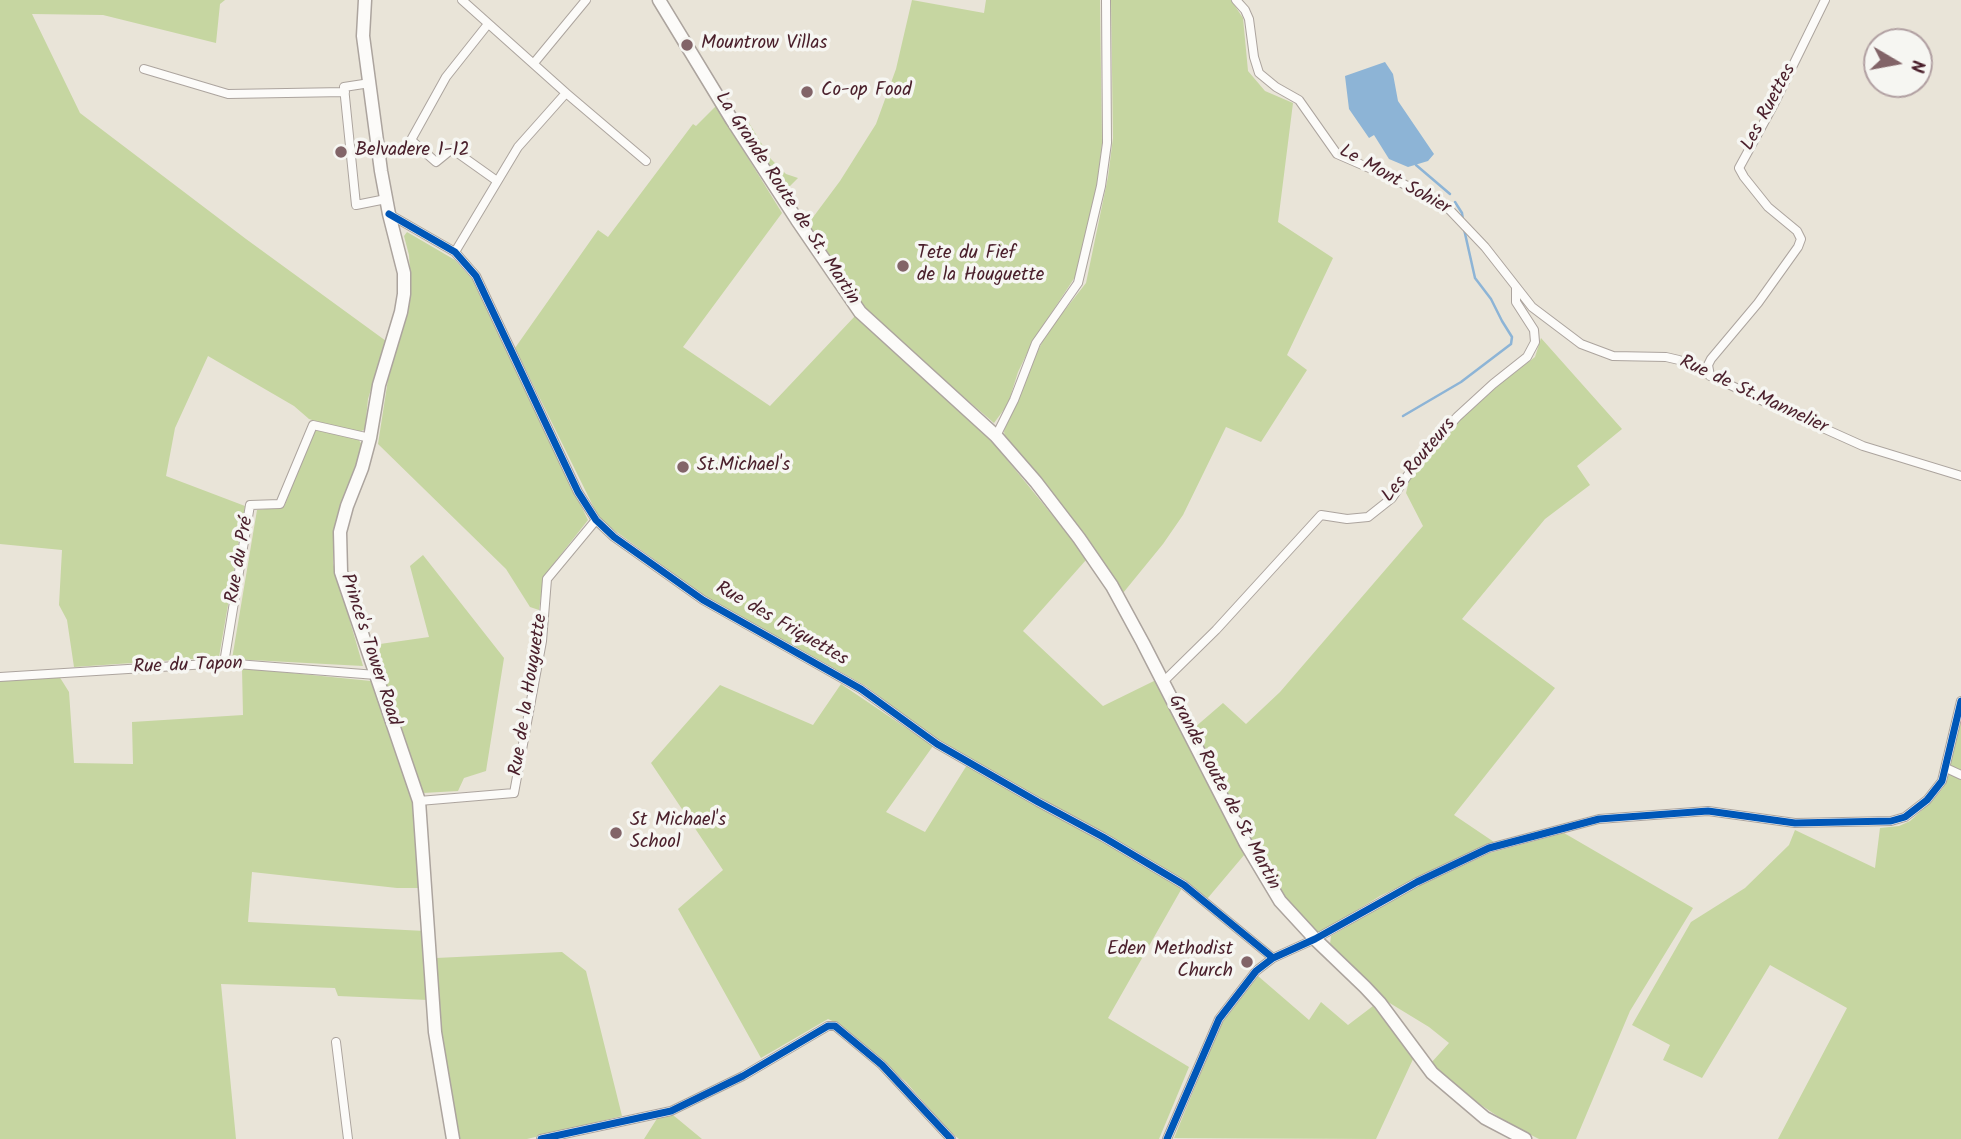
<!DOCTYPE html>
<html>
<head>
<meta charset="utf-8">
<style>
	body { margin:0 }
	#map { position:relative; width:1961px; height:1139px; overflow:hidden; background:#e9e4d8; font-family:Kalam,sans-serif }
	canvas { display:block }
	.north { position:absolute; left:1863px; top:28px; width:70px; height:70px; box-sizing:border-box; background:#f6f6f2; border:2px solid #b1a0a2; border-radius:50%; rotate:100deg; font-size:19px; font-weight:700; line-height:28px; text-align:center; color:#4a1f2b }
	.north::after { content:''; display:block; margin:auto; width:24px; height:32px; background:#826468; clip-path:polygon(50% 0,100% 100%,50% 72%,0 100%) }
</style>
</head>
<body>
<div id="map">
<canvas width="1961" height="1139"></canvas>
<div class="north">N</div>
</div>
<script>
const g = document.querySelector('canvas').getContext('2d');
g.lineJoin = 'round';
function fill(path, color) { g.fillStyle = color; g.fill(path, 'evenodd'); }
const toPath = rows => new Path2D(rows.map(r => 'M' + r).join(''));
function strokePath(path, color, width, dash) { g.strokeStyle = color; g.lineWidth = width; g.lineCap = dash ? 'butt' : 'round'; g.setLineDash(dash || []); g.stroke(path); }
function label(font, color, halo, rows, align = 'center') {
  g.font = font + ' Kalam,sans-serif'; g.lineWidth = 7; g.setLineDash([]); g.textBaseline = 'middle'; g.strokeStyle = halo; g.fillStyle = color; for (const [text, x, y, turn = 0] of rows) {
    g.save(); g.translate(x, y); g.rotate((+turn || 0) * Math.PI / 180); g.textAlign = isNaN(turn) ? turn : align; if (halo) g.strokeText(text, 0, 0); g.fillText(text, 0, 0); g.restore();
  }
}
const green = toPath([
	[0,0,225,0,220,4,216,43,103,15,32,14,80,113,246,239,386,341,368,399,365,429,360,432,348,431,309,419,294,406,208,356,175,428,166,476,245,506,219,657,74,667,67,620,59,605,62,550,0,544],
	[912,0,984,13,986,0,1100,0,1102,144,1097,184,1075,277,1033,341,1018,372,1008,404,994,423,867,314,808,224,840,181,876,124,896,69],
	[1111,0,1231,0,1243,18,1248,71,1265,91,1293,103,1278,222,1333,258,1287,355,1307,370,1261,442,1226,427,1183,515,1163,544,1123,593,1073,521,1005,440,1004,431,1034,359,1046,334,1086,283,1108,177,1113,138],
	[716,106,782,213,683,347,770,406,856,315,991,440,1075,543,1086,560,1023,631,1103,706,1156,680,1245,854,1207,899,962,754,921,729,866,686,704,596,603,522,598,516,515,348,598,230,608,237,693,124,696,126],
	[746,118,771,159,786,174,798,178,785,191,741,122],
	[407,232,455,260,472,279,588,520,544,576,539,610,530,607,506,569,378,444,389,373,407,312,411,286,409,255,404,236],
	[1541,338,1622,429,1577,466,1590,485,1545,519,1462,619,1555,688,1454,815,1494,842,1380,896,1318,934,1280,892,1245,831,1194,728,1223,703,1246,724,1280,692,1423,526,1406,493,1410,477,1460,420,1500,384,1535,357],
	[315,428,357,437,362,445,334,532,333,563,363,666,232,659,257,510,284,507],
	[423,555,504,658,486,771,464,778,458,791,423,793,373,645,429,637,410,566],
	[242,668,371,681,373,684,413,804,423,888,397,888,252,872,248,922,425,931,428,1000,338,996,335,988,221,984,236,1139,0,1139,0,681,59,676,69,692,74,763,133,764,132,722,243,715],
	[841,684,933,746,886,812,925,832,967,765,1134,859,1182,888,1108,1018,1189,1067,1159,1139,959,1139,947,1129,906,1082,839,1024,828,1019,761,1058,678,909,723,870,651,763,720,685,813,725],
	[1961,718,1961,771,1950,766],
	[1949,774,1961,779,1961,1139,1778,1139,1847,1008,1770,965,1702,1078,1663,1060,1670,1045,1632,1025,1691,922,1745,888,1789,845,1795,830,1875,868,1880,828,1899,826,1910,821,1933,800,1943,788],
	[1564,833,1693,908,1630,1011,1576,1139,1539,1139,1509,1124,1459,1090,1431,1063,1449,1043,1429,1027,1388,1002,1330,944,1331,936,1404,893,1490,853],
	[562,952,586,971,622,1116,527,1139,458,1139,440,1032,436,958],
	[1258,976,1309,1020,1321,1002,1348,1025,1373,1006,1414,1057,1376,1139,1174,1138,1221,1024],
	[673,1115,702,1139,644,1139,658,1117]
]);
const water = toPath([
	[1385,62,1393,74,1398,101,1434,154,1428,161,1408,167,1389,159,1374,135,1369,138,1349,109,1345,76]
]);
const stream = toPath([
	[1416,165,1450,194],
	[1455,202,1462,213,1463,220],
	[1403,416,1461,382,1511,344,1512,337,1502,321,1491,299,1475,278,1464,229]
]);
const street = toPath([
	[1236,0,1245,10,1249,19,1254,57,1259,73,1276,87,1299,100,1337,154,1390,177,1446,206,1485,247,1532,307,1581,344,1613,356,1666,357,1679,360,1763,401,1863,446,1961,476],
	[488,24,446,77,411,140,436,162,452,149,497,181],
	[534,63,586,0],
	[144,69,228,94,345,92],
	[370,83,344,87,356,205,386,199],
	[566,93,646,161],
	[351,154,373,149],
	[389,214,455,252,476,276,578,492,596,520,614,537,703,600,861,689,937,744,1038,802,1103,837,1184,885,1273,958],
	[455,252,518,147,566,93,462,0],
	[1710,376,1708,365,1711,359,1758,303,1798,247,1801,239,1797,231,1768,207,1744,177,1739,168,1774,104,1825,0],
	[996,436,1014,400,1036,343,1078,283,1101,186,1107,143,1106,0],
	[224,663,250,505,280,504,313,425,370,438],
	[0,677,224,663,376,675],
	[1164,681,1216,630,1321,515,1347,519,1368,517,1392,498,1414,466,1457,417,1493,384,1527,357,1535,342,1534,330,1516,302,1516,288],
	[1946,768,1961,775],
	[419,801,514,793,542,641,547,579,596,520],
	[336,1042,348,1139],
	[541,1139,671,1111,743,1076,828,1026,835,1026,882,1065,951,1139],
	[1167,1139,1219,1019,1256,971,1273,958,1315,939,1417,882,1489,848,1599,819,1708,811,1795,823,1891,821,1905,817,1927,800,1942,781,1961,701]
]);
const secondary = toPath([
	[365,0,363,36,381,171,389,214,404,273,404,294,401,312,379,385,370,438,362,468,347,506,340,532,341,572,419,801,435,1032,453,1139]
]);
const primary = toPath([
	[659,0,732,120,797,220,860,312,996,436,1036,482,1079,538,1112,586,1143,643,1246,844,1280,901,1315,939,1365,987,1380,1003,1432,1073,1485,1118,1525,1139]
]);
const cycleway = toPath([
	[389,214,455,252,476,276,578,492,596,520,614,537,703,600,861,689,937,744,1038,802,1103,837,1184,885,1273,958],
	[541,1139,671,1111,743,1076,828,1026,835,1026,882,1065,951,1139],
	[1167,1139,1219,1019,1256,971,1273,958,1315,939,1417,882,1489,848,1599,819,1708,811,1795,823,1891,821,1905,817,1927,800,1942,781,1961,701]
]);
const markers = [
	[687,45,7,"#826468"],
	[807,92,7,"#826468"],
	[341,152,7,"#826468"],
	[903,266,7,"#826468"],
	[683,467,7,"#826468"],
	[616,833,7,"#826468"],
	[1247,962,7,"#826468"]
];
const poiNames = [
	["Mountrow Villas",701,45],
	["Co-op Food",821,92],
	["Belvadere 1-12",355,152],
	["Tete du Fief",917,255],
	["de la Houguette",917,277],
	["St.Michael's",697,467],
	["St Michael's",630,822],
	["School",630,844],
	["Eden Methodist",1233,951,"right"],
	["Church",1233,973,"right"]
];
const streetNames = [
	["Les Ruettes",1770,108,-62],
	["Le Mont Sohier",1394,181,29],
	["La Grande Route de St. Martin",786,199,57],
	["Rue de St.Mannelier",1753,396,25],
	["Les Routeurs",1420,461,-50],
	["Rue du Pré",241,560,-80],
	["Rue des Friquettes",781,625,30],
	["Prince's Tower Road",369,650,72],
	["Rue du Tapon",188,667,-2],
	["Rue de la Houguette",530,695,-81],
	["Grande Route de St Martin",1223,793,62]
];
fill(green, '#c6d6a1');
fill(water, '#8db4d6');
strokePath(stream, '#8db4d6', 2.5);
strokePath(street, '#aca49e', 10);
strokePath(secondary, '#aca49e', 15);
strokePath(primary, '#aca49e', 15);
strokePath(street, '#fcfbf9', 8);
strokePath(secondary, '#fcfbf9', 12);
strokePath(primary, '#fcfbf9', 12);
strokePath(cycleway, '#0057b8', 7);
for (const [x, y, r, color] of markers) { const dot = new Path2D(); dot.arc(x, y, r, 0, 2 * Math.PI); g.fillStyle = color; g.fill(dot); strokePath(dot, '#f6f6f2', 2.5); }
label('19px', '#4a1f2b', '#f6f6f2', poiNames, 'left');
label('19px', '#4a1f2b', '#f6f6f2', streetNames);
</script>
</body>
</html>
